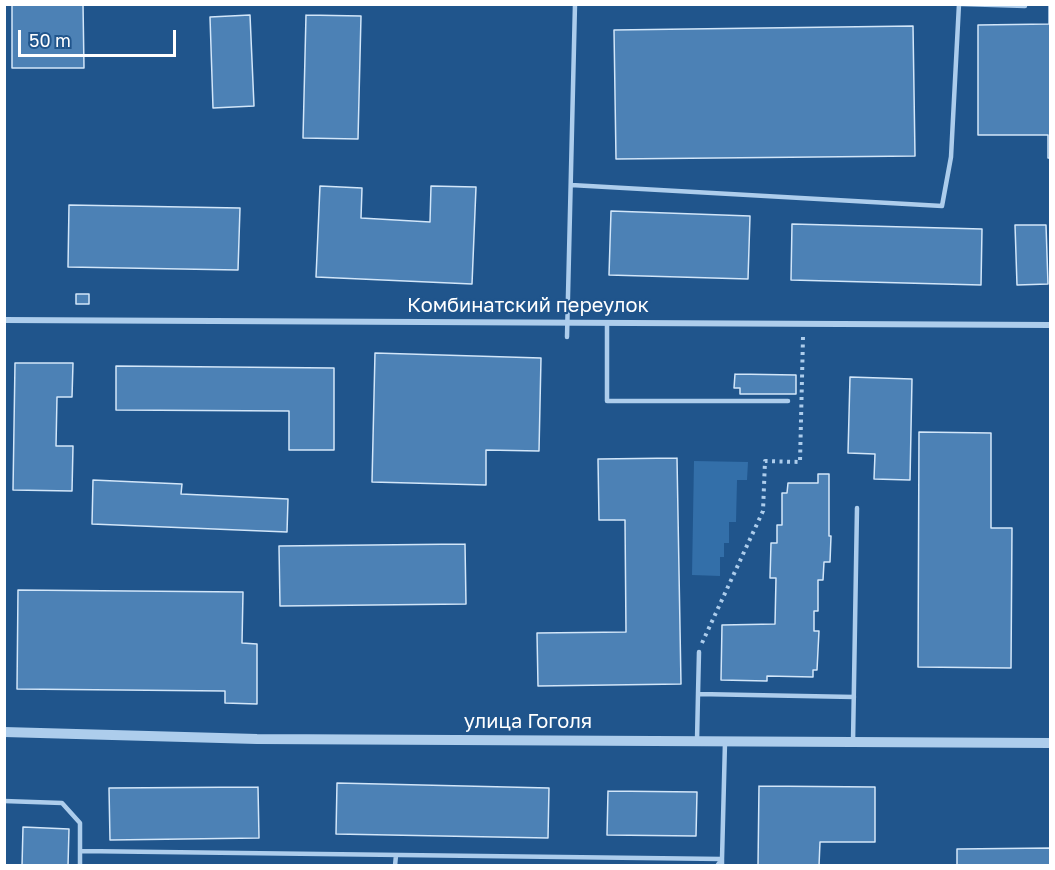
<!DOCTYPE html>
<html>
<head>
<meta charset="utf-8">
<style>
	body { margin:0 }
	#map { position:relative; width:1055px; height:870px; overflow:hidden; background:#20558c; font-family:"Golos Text",sans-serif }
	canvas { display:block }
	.frame { position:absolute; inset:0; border:6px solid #fff; pointer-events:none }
	.scale { position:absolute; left:18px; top:30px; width:158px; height:27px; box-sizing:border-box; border:3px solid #fff; border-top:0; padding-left:8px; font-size:18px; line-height:21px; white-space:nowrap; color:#fff; -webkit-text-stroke:4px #20558c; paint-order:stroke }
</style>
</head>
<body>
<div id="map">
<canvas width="1055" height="870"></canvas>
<div class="frame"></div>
<div class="scale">50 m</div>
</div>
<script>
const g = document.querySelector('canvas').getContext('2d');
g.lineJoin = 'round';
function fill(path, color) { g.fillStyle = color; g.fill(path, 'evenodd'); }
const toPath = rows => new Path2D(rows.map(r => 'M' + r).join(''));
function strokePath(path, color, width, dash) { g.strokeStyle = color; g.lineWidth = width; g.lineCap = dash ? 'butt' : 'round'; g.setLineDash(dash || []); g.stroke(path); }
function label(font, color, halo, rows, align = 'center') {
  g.font = font + ' "Golos Text",sans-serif'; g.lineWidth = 4.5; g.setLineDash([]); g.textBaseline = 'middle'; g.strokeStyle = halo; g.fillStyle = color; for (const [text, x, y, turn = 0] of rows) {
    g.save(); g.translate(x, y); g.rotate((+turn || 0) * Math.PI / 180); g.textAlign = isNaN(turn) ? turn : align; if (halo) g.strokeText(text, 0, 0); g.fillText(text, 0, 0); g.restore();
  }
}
const green = toPath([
	[694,461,748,462,747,480,737,480,736,522,729,522,729,543,724,543,724,557,720,557,720,576,692,575]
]);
const building = toPath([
	[12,4,83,4,84,68,12,68,12,4],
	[1049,4,1050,4,1050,158,1048,158,1048,135,978,135,978,25,1049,24,1049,4],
	[250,15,254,106,213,108,210,17,250,15],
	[306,15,361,16,358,139,303,138,306,15],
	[913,26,915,156,616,159,614,30,913,26],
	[320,186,362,188,361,218,430,222,431,186,476,187,472,284,316,277,320,186],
	[69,205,240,208,238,270,68,267,69,205],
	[611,211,750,216,748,279,609,275,611,211],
	[792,224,982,229,981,285,791,280,792,224],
	[1015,225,1046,225,1048,284,1017,285,1015,225],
	[76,294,89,294,89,304,76,304,76,294],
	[375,353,541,358,539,451,486,450,486,485,372,482,375,353],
	[15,363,73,363,72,397,57,397,56,446,73,446,72,491,13,490,15,363],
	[116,366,334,368,334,450,289,450,289,411,116,410,116,366],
	[735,374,796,375,796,394,740,394,740,388,734,388,735,374],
	[850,377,912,379,910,480,874,479,875,454,848,453,850,377],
	[919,432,991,433,991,528,1012,528,1011,668,918,667,919,432],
	[677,458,681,684,538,686,537,633,626,632,625,520,599,520,598,459,677,458],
	[818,474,829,474,829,536,831,536,830,562,824,562,823,580,818,580,818,611,814,611,814,631,819,631,817,670,813,670,813,677,767,676,767,681,721,680,722,625,775,624,776,578,770,578,771,543,777,543,777,525,782,525,782,493,787,493,788,483,818,483,818,474],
	[93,480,182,484,181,494,288,499,287,532,92,524,93,480],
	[465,544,466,604,280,606,279,546,465,544],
	[18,590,243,592,242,643,257,644,257,704,225,703,225,691,17,689,18,590],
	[337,783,549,788,548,838,336,834,337,783],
	[759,786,875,787,875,842,820,842,819,866,758,866,759,786],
	[258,787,259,838,110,840,109,788,258,787],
	[608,791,697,792,696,836,607,835,608,791],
	[23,827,69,829,68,866,22,866,23,827],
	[1050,848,1050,866,957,866,957,849,1050,848]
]);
const path = toPath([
	[702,643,763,511,765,461,800,462,803,337]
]);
const service = toPath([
	[962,4,1025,6],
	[571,185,942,206,951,157,959,4],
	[607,323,607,401,788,401],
	[567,337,575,4],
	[699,652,698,694,854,697],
	[697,741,698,694],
	[853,742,857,508],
	[4,801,62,803,80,823,80,866],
	[80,851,722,859,725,742],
	[395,866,396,855],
	[717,866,722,859,722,866]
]);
const minor = toPath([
	[4,320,1050,325]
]);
const tertiary = toPath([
	[4,732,257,739,1050,743]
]);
const streetNames = [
	["Комбинатский переулок",528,306],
	["улица Гоголя",528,722]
];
fill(green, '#336fa9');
fill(building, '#4c81b5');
strokePath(building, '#d2e6f9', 1.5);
strokePath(path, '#adcdec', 4, [3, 4.5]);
strokePath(service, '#adcdec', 4.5);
strokePath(minor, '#adcdec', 6);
strokePath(tertiary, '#adcdec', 10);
label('20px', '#fff', '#20558c', streetNames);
</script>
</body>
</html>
